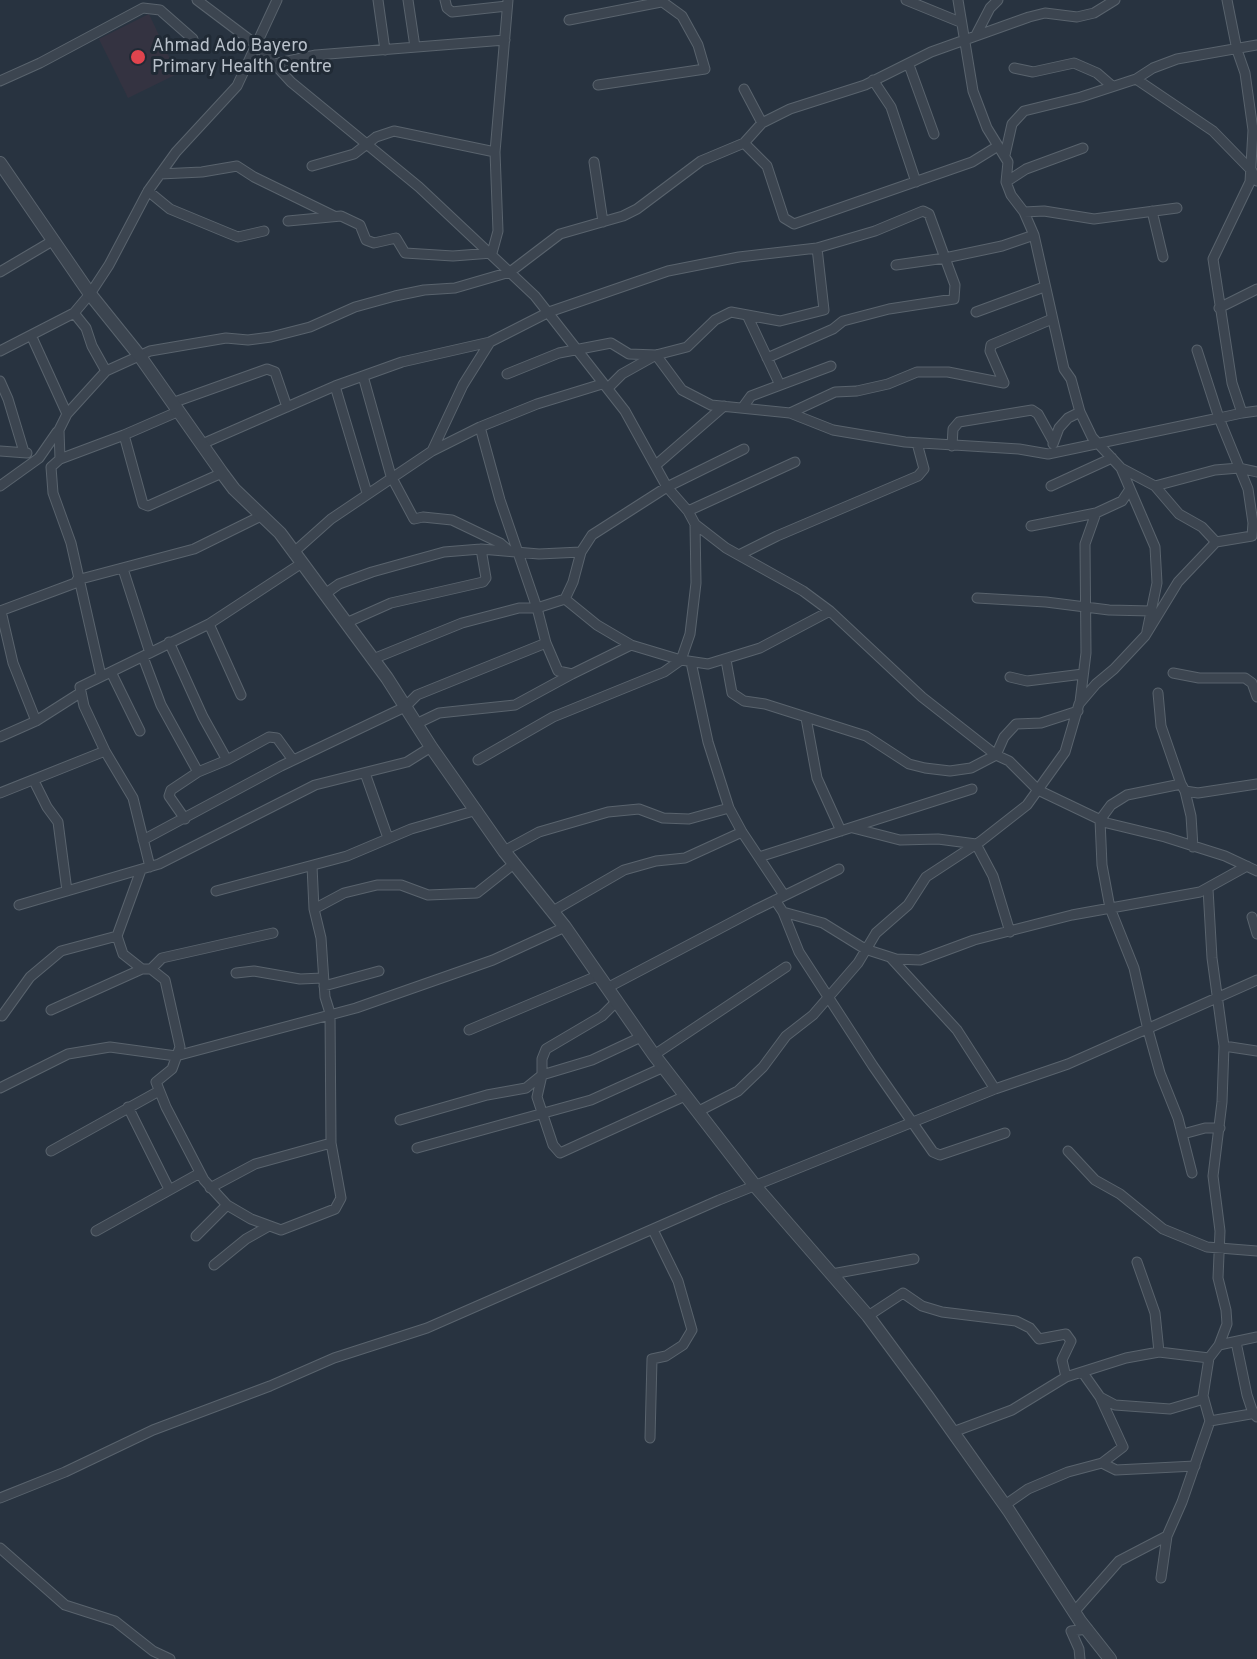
<!DOCTYPE html>
<html>
<head>
<meta charset="utf-8">
<style>
	body { margin:0 }
	canvas { display:block; background:#283340 }
</style>
</head>
<body>
<canvas width="1257" height="1659"></canvas>
<script>
const g = document.querySelector('canvas').getContext('2d');
g.lineJoin = 'round';
function fill(path, color) { g.fillStyle = color; g.fill(path, 'evenodd'); }
const toPath = rows => new Path2D(rows.map(r => 'M' + r).join(''));
function strokePath(path, color, width, dash) { g.strokeStyle = color; g.lineWidth = width; g.lineCap = dash ? 'butt' : 'round'; g.setLineDash(dash || []); g.stroke(path); }
function label(font, color, halo, rows, align = 'center') {
  g.font = font + ' Overpass,sans-serif'; g.lineWidth = 6; g.setLineDash([]); g.textBaseline = 'middle'; g.strokeStyle = halo; g.fillStyle = color; for (const [text, x, y, turn = 0] of rows) {
    g.save(); g.translate(x, y); g.rotate((+turn || 0) * Math.PI / 180); g.textAlign = isNaN(turn) ? turn : align; if (halo) g.strokeText(text, 0, 0); g.fillText(text, 0, 0); g.restore();
  }
}
const medical = toPath([
	[149,14,177,74,128,98,99,39]
]);
const minor = toPath([
	[197,0,258,46,291,82,419,187,535,296,625,411,667,487,688,511,695,524,696,583,690,634,681,660,664,672,553,717,478,760],
	[378,0,385,50],
	[408,0,415,47],
	[445,0,447,8,452,12,507,6],
	[906,0,960,22],
	[958,0,973,91,987,128,1008,162,1006,182,1011,195,1024,212,1034,235,1064,369,1071,379,1080,412,1092,437,1121,468,1155,547,1157,583,1147,631],
	[569,20,661,2],
	[976,35,990,8,998,0],
	[274,64,316,55,505,40],
	[909,65,934,134],
	[1014,68,1033,72,1074,63,1097,73,1112,86],
	[1136,79,1213,131,1252,171,1257,181],
	[873,80,891,107,916,182],
	[0,81,40,63,143,8,160,10,193,39],
	[598,85,705,69,698,45,682,16,660,0],
	[744,89,762,123],
	[744,143,767,166,784,218,794,224,972,162,998,146],
	[1005,155,1012,124,1024,111,1081,97,1136,79,1153,68,1177,59,1257,45],
	[594,162,603,222],
	[312,166,354,154,376,137,394,131,495,152],
	[160,174,202,172,237,166,254,177,334,216],
	[1006,182,1026,169,1083,148],
	[148,191,170,209,228,233,238,237,264,231],
	[1152,211,1163,257],
	[1024,212,1044,211,1094,219,1177,208],
	[288,221,341,216,360,225,366,240,374,243,396,238,405,253,453,256,492,253,498,231,495,152,508,0],
	[0,272,54,240],
	[1219,308,1257,289],
	[976,312,1044,287],
	[74,313,86,328,92,346,106,371],
	[747,315,780,385],
	[31,335,67,414],
	[0,351,74,313,90,294,109,265,148,191,176,152,237,86,277,0],
	[767,358,833,329,843,321,889,309,954,299,955,285,945,258,1002,246,1034,235],
	[507,374,559,353,611,343,629,354,656,355,687,347,715,320,731,312,780,321,824,310,817,248],
	[363,376,391,476,414,519,423,517,452,520,500,543,508,550],
	[0,381,8,399,24,452],
	[335,386,367,493],
	[608,388,622,374,656,355,682,390,711,405,790,413,833,430,905,442,1019,449,1048,454,1219,418,1197,350],
	[172,403,267,369,275,372,287,407],
	[743,407,751,396,831,366],
	[177,412,124,435,143,504,148,506,222,473],
	[790,413,835,392,857,391,888,384,917,372,948,372,1004,383,990,351,991,345,1052,319],
	[1242,413,1257,411],
	[202,444,335,386,402,362,490,342],
	[1053,444,1059,428,1068,418,1080,412],
	[952,446,953,429,959,422,1032,410,1038,414,1053,441],
	[0,451,27,453],
	[432,451,480,427,537,404,602,384],
	[60,459,124,435],
	[656,465,724,406],
	[1121,468,1155,486,1179,514,1202,527,1216,542],
	[0,486,39,458,57,432],
	[1051,486,1112,458],
	[1155,486,1215,470,1239,468,1257,472],
	[688,511,795,462],
	[695,524,726,548,803,591,830,611,922,697,996,755,1009,761,1038,790,1107,823,1165,837,1225,856,1257,871],
	[1031,526,1096,513],
	[1216,542,1252,536,1253,523,1248,489,1219,418,1242,413,1232,383,1213,259,1250,182,1253,130,1245,73,1237,50,1227,0],
	[294,552,331,519,432,451,463,385,490,342,549,312,668,271,739,257,817,248,875,231,923,211,929,214,945,258,896,265],
	[739,555,777,536,918,476,924,469,917,443],
	[123,569,150,653],
	[77,580,194,549,263,515],
	[325,594,339,584,372,572,444,552,481,549,539,554,581,552],
	[977,598,1046,602,1109,610,1151,611],
	[565,599,597,625,631,645,681,660,708,664,760,648,830,611],
	[0,611,78,582],
	[1,611,13,663,36,721,80,693],
	[346,623,391,603,483,582,486,578,481,549],
	[209,624,241,695],
	[169,642,203,717,227,760],
	[546,643,558,671,572,674,631,645],
	[143,657,161,705,198,772],
	[373,659,462,623,519,608,537,608,500,500,480,427],
	[726,660,732,693,744,701,765,704,866,736,909,764,925,768,950,771,971,768,996,755,1004,737,1016,724,1041,723,1078,711],
	[691,662,708,742,729,808,742,832,784,895],
	[111,672,140,731],
	[1173,673,1199,678,1245,678,1252,683,1257,697],
	[101,676,71,543,53,493,51,467,60,459,59,430,67,414,106,371,150,351,226,338,248,340,271,337,310,327,355,307,395,296,424,290,455,288,510,272,560,234,623,216,637,209,701,161,744,143,762,123,790,109,865,85,931,52,1029,17,1045,13,1077,17,1094,13,1115,0],
	[1010,677,1027,681,1083,674],
	[1158,693,1161,726,1181,784],
	[1080,702,1086,653,1085,544,1096,513,1122,501,1130,489],
	[806,718,817,778,841,831],
	[416,724,439,713,515,705,572,674],
	[0,737,36,721],
	[365,773,388,838],
	[34,781,47,807,58,822,67,891],
	[1185,791,1198,793,1257,784],
	[0,793,105,751],
	[185,819,169,796,171,790,198,772,227,760,269,737,277,738,293,760],
	[853,828,900,840,938,839,976,844,993,876,1010,932],
	[143,840,281,766,405,707,417,695,546,643,537,608,565,599,573,582,581,552,592,535,667,487,744,449],
	[504,851,539,832,608,812,639,809,663,818,689,819,729,808],
	[759,857,972,789],
	[150,867,133,798,105,751,84,706,80,687,209,624,302,563],
	[141,870,117,936,123,954,142,969,151,969,165,980,180,1047,172,1069,156,1082,166,1107,204,1180,227,1205,251,1219,281,1230,335,1209,341,1198,331,1143],
	[216,891,347,856,411,829,477,810],
	[775,900,783,912,823,923,865,949,896,959,920,960,974,940,1072,915,1200,892,1247,866],
	[19,905,159,864,315,785,407,762,431,747],
	[314,909,344,893,377,885,401,885,428,895,477,893,515,863],
	[553,911,624,870,656,861,685,858,742,832],
	[783,912,799,952,873,1066,933,1152,940,1155,1005,1133],
	[1252,917,1257,934],
	[891,958,957,1030,995,1089],
	[151,969,162,958,273,933],
	[236,973,254,971,300,979,323,978],
	[324,986,379,971],
	[607,988,755,910,839,869],
	[51,1010,142,969],
	[2,1016,30,977,61,951,117,936],
	[469,1030,597,976],
	[641,1037,592,1060,542,1075,537,1097,553,1145,560,1153,685,1096],
	[1224,1046,1257,1051],
	[654,1055,786,967],
	[0,1088,68,1054,110,1047,176,1056,356,1008,493,960,565,927],
	[128,1107,169,1189],
	[699,1111,738,1091,763,1067,786,1036,813,1015,858,963,876,933,908,905,926,877,981,841,1027,805,1065,752,1079,704,1096,684,1114,669,1145,636,1178,582,1216,542],
	[400,1120,487,1095,526,1088,542,1075,542,1059,546,1049,602,1016,617,1001],
	[1183,1134,1205,1128,1220,1128],
	[417,1148,591,1100,664,1067],
	[51,1151,159,1091],
	[1068,1151,1095,1180,1120,1194,1163,1229,1207,1247,1257,1251],
	[1192,1173,1178,1118,1160,1073,1148,1030,1134,968,1110,908,1102,865,1100,820,1111,805,1127,795,1181,784,1185,791,1191,816,1193,847],
	[210,1188,255,1164,331,1143,330,1013,325,997,321,938,314,909,312,866],
	[96,1231,200,1173],
	[196,1236,227,1205],
	[214,1265,246,1239,269,1226],
	[832,1274,914,1259],
	[868,1316,903,1293,922,1306,942,1312,1016,1321,1030,1328,1039,1339,1066,1334,1071,1341,1062,1360,1066,1377],
	[1236,1342,1247,1395,1253,1413,1257,1417],
	[1219,1345,1257,1337],
	[1159,1352,1209,1358],
	[1100,1397,1115,1405,1170,1409,1204,1399],
	[1210,1421,1257,1413],
	[953,1432,1012,1410,1066,1377,1126,1358,1159,1352,1155,1313,1137,1262],
	[650,1438,652,1359,666,1356,683,1345,692,1330,678,1281,653,1230],
	[1102,1463,1116,1470,1195,1466],
	[0,1498,65,1472,153,1430,270,1386,334,1358,427,1328,719,1200,995,1089,1068,1064,1257,980],
	[1005,1505,1028,1489,1068,1472,1102,1463,1123,1447,1100,1397,1083,1373],
	[0,1548,65,1605,115,1621,153,1651,170,1659],
	[1161,1578,1167,1536],
	[1074,1612,1119,1561,1167,1536,1182,1502,1210,1421,1203,1396,1209,1358,1219,1345,1227,1324,1226,1310,1218,1278,1220,1231,1213,1176,1222,1102,1224,1046,1212,958,1208,889],
	[1080,1659,1079,1649,1071,1631,1088,1629]
]);
const tertiary = toPath([
	[0,163,90,294,139,355,222,473,234,489,280,533,387,678,431,747,504,851,565,927,654,1055,756,1187,868,1316,928,1397,1009,1511,1080,1621,1110,1659]
]);
const markers = [
	[138,57,8,"#e0444e"]
];
const poiNames = [
	["Ahmad Ado Bayero",152,47],
	["Primary Health Centre",152,68]
];
fill(medical, '#343341');
strokePath(minor, '#59636d', 11);
strokePath(tertiary, '#59636d', 14);
strokePath(minor, '#3c4550', 9);
strokePath(tertiary, '#3c4550', 12);
for (const [x, y, r, color] of markers) { const dot = new Path2D(); dot.arc(x, y, r, 0, 2 * Math.PI); g.fillStyle = color; g.fill(dot); strokePath(dot, '#202a35', 2); }
label('18px', '#b8c0ca', '#202a35', poiNames, 'left');
</script>
</body>
</html>
